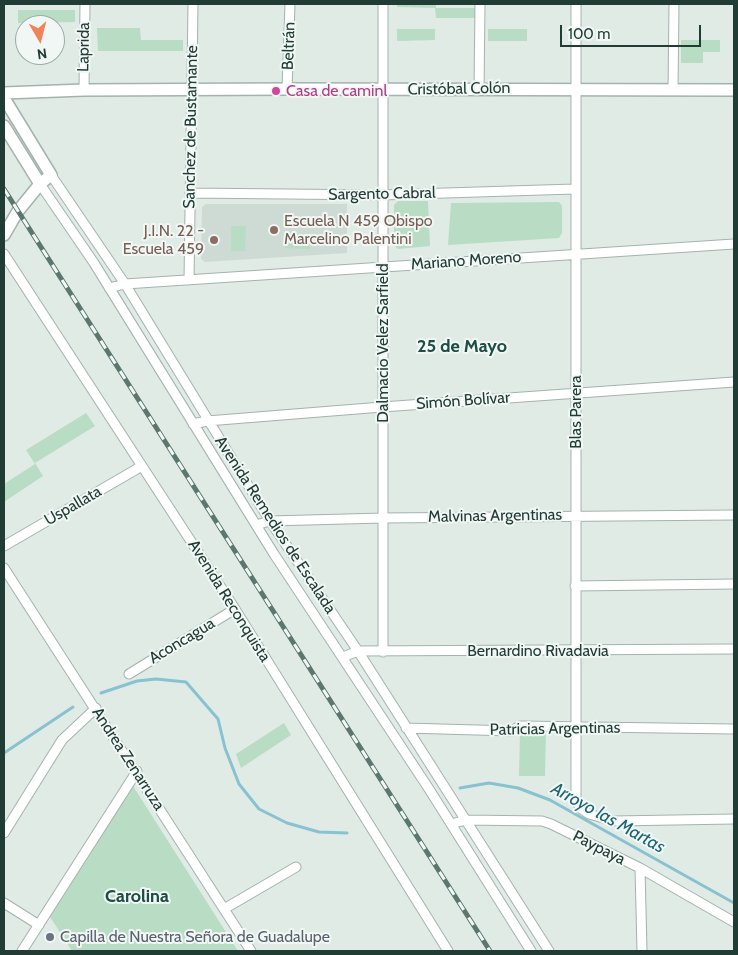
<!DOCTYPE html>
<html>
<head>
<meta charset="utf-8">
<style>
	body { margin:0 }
	#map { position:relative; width:738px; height:955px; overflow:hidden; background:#e0ebe6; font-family:Cabin,sans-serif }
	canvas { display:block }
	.frame { position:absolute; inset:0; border:5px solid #213b35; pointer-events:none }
	.north { position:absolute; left:15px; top:15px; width:50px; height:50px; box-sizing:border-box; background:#f0f7f4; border:1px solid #9daca8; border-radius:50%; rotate:172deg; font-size:14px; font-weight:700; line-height:20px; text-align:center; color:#213b35 }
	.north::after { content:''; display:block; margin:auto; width:18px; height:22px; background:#f08359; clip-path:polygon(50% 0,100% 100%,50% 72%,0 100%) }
	.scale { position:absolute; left:560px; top:25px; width:141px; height:22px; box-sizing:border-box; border:2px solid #213b35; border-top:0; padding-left:6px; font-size:15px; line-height:18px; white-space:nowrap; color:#213b35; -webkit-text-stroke:4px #f0f7f4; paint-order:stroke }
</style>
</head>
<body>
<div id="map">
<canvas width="738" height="955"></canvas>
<div class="frame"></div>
<div class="north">N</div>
<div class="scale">100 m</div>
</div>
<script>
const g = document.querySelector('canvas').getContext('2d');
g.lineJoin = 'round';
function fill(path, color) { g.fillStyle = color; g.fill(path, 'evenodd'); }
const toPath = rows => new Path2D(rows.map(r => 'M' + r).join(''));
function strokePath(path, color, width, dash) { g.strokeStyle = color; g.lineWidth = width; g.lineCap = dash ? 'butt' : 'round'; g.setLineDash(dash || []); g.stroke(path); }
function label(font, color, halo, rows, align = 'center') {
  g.font = font + ' Cabin,sans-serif'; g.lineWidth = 4; g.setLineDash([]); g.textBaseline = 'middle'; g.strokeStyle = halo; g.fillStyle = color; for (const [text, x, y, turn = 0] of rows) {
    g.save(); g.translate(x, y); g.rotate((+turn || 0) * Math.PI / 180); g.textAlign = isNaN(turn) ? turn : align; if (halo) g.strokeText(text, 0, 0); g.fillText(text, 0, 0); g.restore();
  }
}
const built = toPath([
	[206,204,347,204,347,253,205,262,201,259,202,207]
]);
const green = toPath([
	[397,4,436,4,436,8,475,8,475,18,436,18,435,8,397,7],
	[18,10,75,10,75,22,18,23],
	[97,28,140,28,141,40,183,40,183,51,98,51],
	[397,29,435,29,435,40,397,41],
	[488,29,527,29,527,41,488,41],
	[681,40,720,40,720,52,703,52,703,63,681,63],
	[398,201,428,201,430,246,398,249,394,245,394,205],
	[559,202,562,206,562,233,559,238,448,245,451,203],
	[231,226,246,226,245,251,231,251],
	[285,233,311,234,310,249,285,248],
	[86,413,95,426,35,463,43,476,4,502,4,484,35,464,26,450],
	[284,723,291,735,241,768,236,754],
	[520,731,546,731,545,776,519,776],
	[133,786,238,951,72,951,54,923,50,917]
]);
const stream = toPath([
	[101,693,137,681,156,679,186,682,218,719,225,748,239,784,259,809,287,823,319,832,347,833],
	[4,753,73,707],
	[460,788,489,783,518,788,550,800,734,903]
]);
const minor = toPath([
	[383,4,383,652],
	[576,4,576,799,580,808,589,814,614,821,734,819],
	[287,89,290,4],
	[479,89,480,4],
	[673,89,674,4],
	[84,90,85,4],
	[51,175,125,284,270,521,358,651,549,951],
	[40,184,94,263,274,554,429,789,531,951],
	[190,193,382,195,574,189],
	[4,254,235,609,448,951],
	[189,280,193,4],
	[109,288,125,284,734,244],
	[193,424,207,421,382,407,734,382],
	[256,525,270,521,383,518,734,515],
	[4,546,142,466],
	[4,568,251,951],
	[575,586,734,584],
	[343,657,358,651,734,649],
	[129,674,235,609],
	[406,728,512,731,520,726,734,729],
	[451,824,466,820,542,821,551,824,640,868,734,922],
	[4,833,62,740,96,708],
	[640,868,642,951],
	[4,903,39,925],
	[224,909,296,867],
	[22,951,137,771]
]);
const tertiary = toPath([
	[4,93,84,90,287,89,734,90],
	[4,98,51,175,40,184,18,211,4,235],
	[4,126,40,184]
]);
const rail = toPath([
	[4,189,490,951]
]);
const markers = [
	[276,91,5,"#d1479c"],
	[274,230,5,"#8d6e63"],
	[214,240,5,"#8d6e63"],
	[50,937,5,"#6b7280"]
];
const streetNames = [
	["Beltrán",289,46,-88],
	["Laprida",84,47,-89],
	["Cristóbal Colón",459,89,-1],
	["Sanchez de Bustamante",191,127,-89],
	["Sargento Cabral",382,194,-1],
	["Mariano Moreno",466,261,-4],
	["Dalmacio Velez Sarfield",383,343,-90],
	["Simón Bolívar",463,401,-4],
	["Blas Parera",576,412,-90],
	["Uspallata",73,506,-30],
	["Malvinas Argentinas",495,516,-1],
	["Avenida Remedios de Escalada",275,525,57],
	["Avenida Reconquista",229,601,58],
	["Aconcagua",182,641,-31],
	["Bernardino Rivadavia",538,651],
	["Patricias Argentinas",555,729,-1],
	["Andrea Zenarruza",128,759,57],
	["Paypaya",599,848,27]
];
const hotelNames = [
	["Casa de caminl",286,91]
];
const educationNames = [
	["Escuela N 459 Obispo",284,221],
	["Marcelino Palentini",284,239],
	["J.I.N. 22 -",204,231,"right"],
	["Escuela 459",204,249,"right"]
];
const worshipNames = [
	["Capilla de Nuestra Señora de Guadalupe",60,937]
];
const neighbourhoodNames = [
	["25 de Mayo",462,347],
	["Carolina",137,897]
];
const waterNames = [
	["Arroyo las Martas",608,818,29]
];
fill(built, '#cedbd5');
fill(green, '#b9dcc4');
strokePath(stream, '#88c2d0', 3);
strokePath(minor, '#a3b3ad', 11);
strokePath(tertiary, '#a3b3ad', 14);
strokePath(minor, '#fff', 9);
strokePath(tertiary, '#fff', 11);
strokePath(rail, '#5b7770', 5);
strokePath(rail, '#f0f7f4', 3, [9]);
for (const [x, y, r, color] of markers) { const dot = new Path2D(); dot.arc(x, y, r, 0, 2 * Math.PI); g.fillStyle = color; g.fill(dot); strokePath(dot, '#f0f7f4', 2); }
label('16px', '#213b35', '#f0f7f4', streetNames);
label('16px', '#b23c85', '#f0f7f4', hotelNames, 'left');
label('16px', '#785e54', '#f0f7f4', educationNames, 'left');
label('16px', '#5b616d', '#f0f7f4', worshipNames, 'left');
label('bold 18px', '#1d4d43', '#f0f7f4', neighbourhoodNames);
label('italic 18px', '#1c6476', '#f0f7f4', waterNames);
</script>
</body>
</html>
